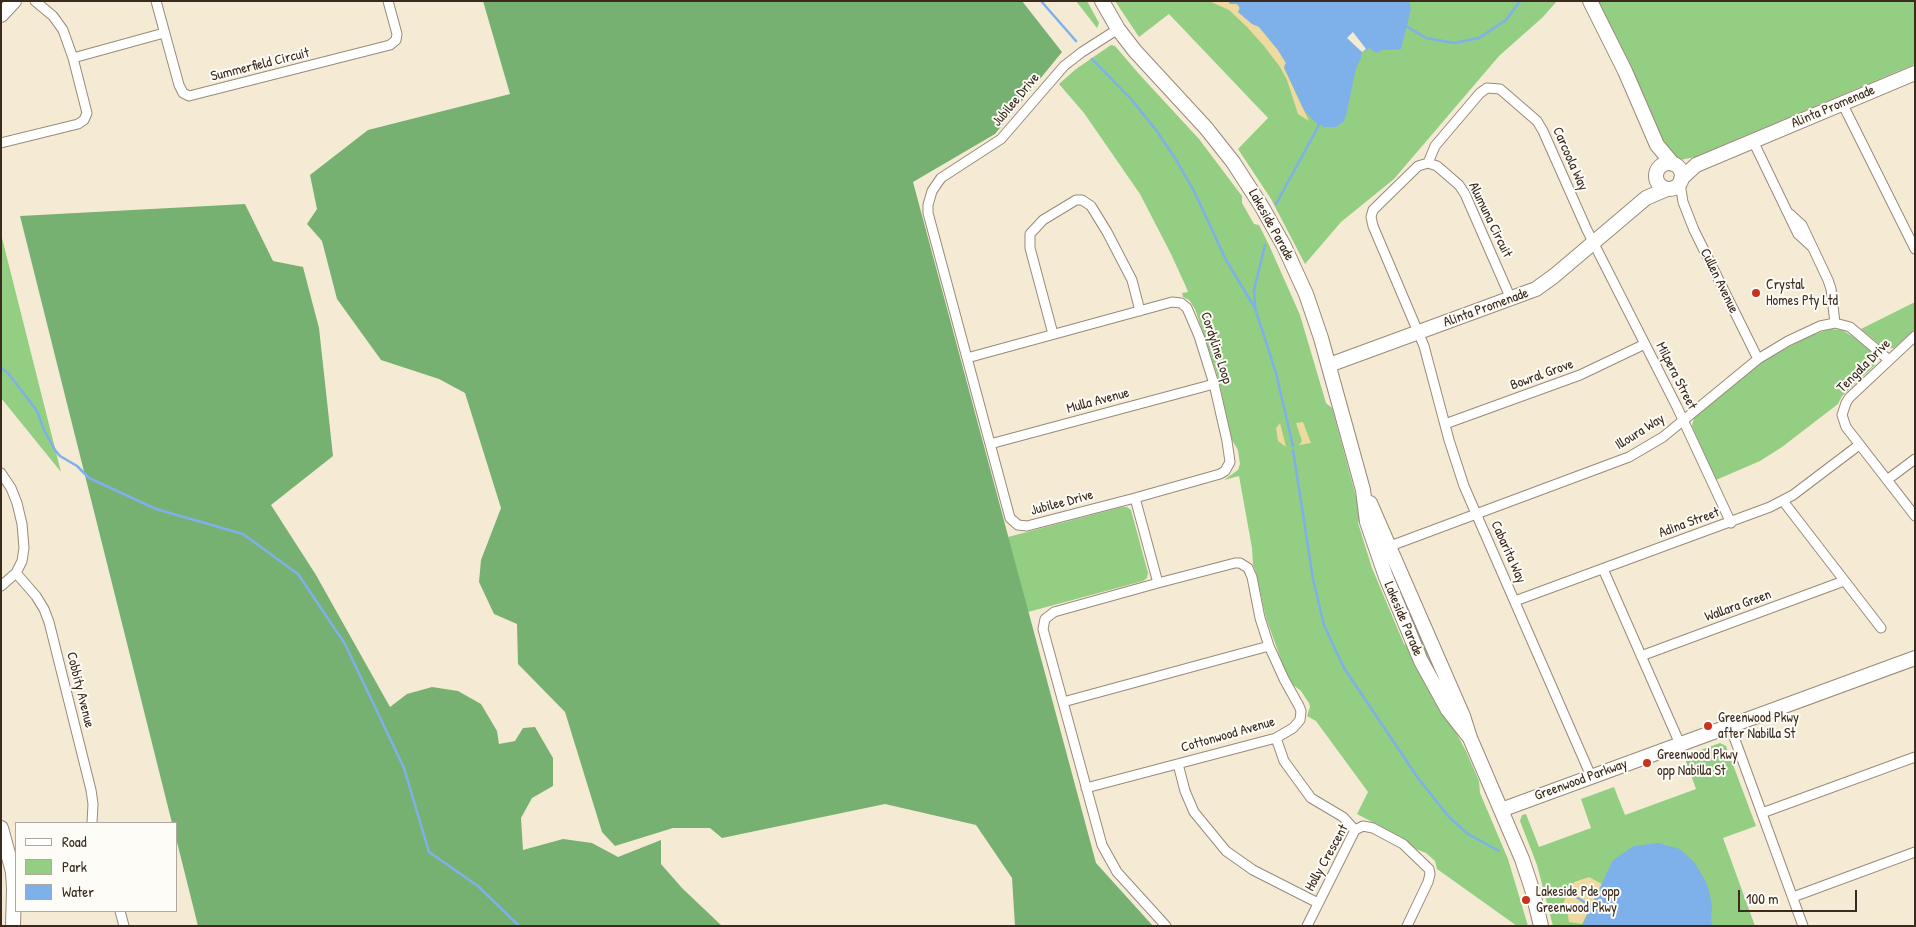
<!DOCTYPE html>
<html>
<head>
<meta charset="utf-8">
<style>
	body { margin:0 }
	#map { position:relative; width:1916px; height:927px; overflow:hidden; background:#f5ebd5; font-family:"Patrick Hand",sans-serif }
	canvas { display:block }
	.frame { position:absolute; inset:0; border:2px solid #3b2a1e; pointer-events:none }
	.legend { position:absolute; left:15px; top:822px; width:162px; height:90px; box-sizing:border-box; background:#fdfcf7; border:1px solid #afa8a0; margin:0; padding:6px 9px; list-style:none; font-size:15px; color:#3b2a1e }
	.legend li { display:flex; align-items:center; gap:10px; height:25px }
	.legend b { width:25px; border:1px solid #afa8a0 }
	.scale { position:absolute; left:1738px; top:890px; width:119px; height:22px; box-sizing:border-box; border:2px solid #3b2a1e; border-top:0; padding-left:6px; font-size:15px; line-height:18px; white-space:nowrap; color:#3b2a1e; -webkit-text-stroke:4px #fdfcf7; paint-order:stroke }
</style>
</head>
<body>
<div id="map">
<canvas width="1916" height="927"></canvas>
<div class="frame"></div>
<ul class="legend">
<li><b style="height:6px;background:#fff"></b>Road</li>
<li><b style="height:14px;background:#93ce83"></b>Park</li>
<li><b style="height:14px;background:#7eb0ea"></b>Water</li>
</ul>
<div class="scale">100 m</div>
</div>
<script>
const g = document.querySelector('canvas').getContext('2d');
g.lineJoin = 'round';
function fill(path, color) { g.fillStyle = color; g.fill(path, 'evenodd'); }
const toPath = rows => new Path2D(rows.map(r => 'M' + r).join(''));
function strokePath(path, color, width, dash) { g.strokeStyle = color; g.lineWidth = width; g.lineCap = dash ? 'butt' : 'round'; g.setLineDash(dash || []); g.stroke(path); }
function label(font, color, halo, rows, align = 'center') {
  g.font = font + ' "Patrick Hand",sans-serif'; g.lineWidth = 4; g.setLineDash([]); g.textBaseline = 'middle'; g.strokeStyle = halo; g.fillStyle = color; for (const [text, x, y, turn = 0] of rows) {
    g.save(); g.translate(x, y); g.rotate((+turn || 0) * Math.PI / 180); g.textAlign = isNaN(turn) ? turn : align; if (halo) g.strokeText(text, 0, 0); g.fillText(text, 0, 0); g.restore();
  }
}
const green = toPath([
	[1076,1,1087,1,1099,23,1097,28],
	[1115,1,1557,1,1543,17,1499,56,1394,179,1341,222,1305,264,1271,199,1238,149,1268,118,1169,14,1139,37],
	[1598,1,1915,1,1915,64,1695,157,1680,160,1674,158,1667,152,1633,71],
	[1111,45,1115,46,1139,74,1199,139,1242,196,1242,203,1254,224,1259,225,1269,245,1300,315,1326,403,1332,408,1361,515,1358,523,1372,568,1404,644,1411,649,1466,751,1479,781,1480,793,1508,859,1528,926,1517,926,1437,869,1435,861,1426,853,1416,849,1401,837,1357,814,1368,792,1316,721,1307,716,1310,707,1309,703,1301,691,1292,684,1283,665,1266,618,1256,572,1253,565,1252,548,1239,476,1224,480,1238,470,1240,464,1238,450,1232,440,1218,377,1195,309,1189,300,1183,297,1182,293,1188,292,1187,289,1171,254,1140,194,1084,113,1059,84,1076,69],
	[1,234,61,472,1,398],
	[1915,302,1915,329,1894,348,1885,349,1861,329],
	[1830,329,1842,330,1852,336,1874,354,1876,361,1875,365,1842,396,1838,404,1782,447,1760,461,1716,480,1692,426,1694,418,1751,370,1765,360,1809,336],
	[1122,507,1127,507,1131,510,1148,573,1147,578,1143,581,1028,612,1008,537],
	[1419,624,1455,713,1411,628],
	[1720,743,1726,746,1756,826,1723,838,1755,926,1553,926,1537,865,1520,821,1522,815,1526,814,1539,847,1591,828,1581,799,1614,787,1625,815,1696,789,1684,756]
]);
const forest = toPath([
	[483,1,1022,1,1062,52,995,134,913,182,1096,863,1153,926,1015,926,1012,878,976,825,885,804,722,838,710,828,673,828,615,846,602,832,565,712,518,664,517,624,494,614,479,582,481,560,501,508,465,393,439,379,381,360,337,299,322,241,307,224,317,209,310,175,368,130,510,94],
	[245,204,273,261,303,267,319,328,333,456,271,505,316,575,390,707,407,694,432,687,458,691,481,704,497,731,499,744,515,741,523,728,535,727,553,758,553,786,532,798,521,818,523,850,563,839,592,843,618,857,661,840,661,864,682,888,722,926,198,926,176,838,176,823,172,823,20,216]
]);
const sand = toPath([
	[1209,1,1228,1,1230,4,1235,3,1240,7,1238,12,1244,17,1259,27,1278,50,1286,63,1284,68,1309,121,1298,114,1287,80,1280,67,1264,46,1247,27,1229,10],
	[1303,422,1311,443,1299,445,1302,441,1296,423],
	[1280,423,1286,447,1278,441,1276,428],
	[1589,877,1602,884,1582,924,1569,922,1567,910,1563,903,1574,882]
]);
const water = toPath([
	[1228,1,1409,1,1411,9,1401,49,1382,50,1377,53,1373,51,1370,48,1362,52,1361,58,1356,68,1346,116,1343,122,1336,127,1324,127,1315,122,1304,110,1284,67,1286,63,1278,50,1259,27,1252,24,1238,12,1240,9,1238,4,1230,4],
	[1658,843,1680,849,1695,863,1707,884,1712,904,1711,921,1713,926,1582,926,1613,860,1634,846]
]);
const pier = toPath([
	[1353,32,1366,49,1362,52,1347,38]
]);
const stream = toPath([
	[1041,1,1076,41],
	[1406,26,1426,38,1454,43,1479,38,1506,20,1520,1],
	[1092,59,1131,99,1156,130,1175,158,1194,191,1226,260,1255,308,1276,373,1293,446],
	[1276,204,1318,127,1320,121],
	[1255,307,1254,290,1265,245],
	[1,368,8,373,37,411,44,430,55,450,60,456,77,466,89,478,156,509,243,534,298,574,345,644,404,768,429,852,478,886,519,926],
	[1293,450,1313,579,1324,625,1344,668,1418,778,1449,817,1468,834,1499,851],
	[1568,892,1594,908]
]);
const street = toPath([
	[156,1,179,85,183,93,189,96,390,45,396,40,397,34,388,1],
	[1118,29,1082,52,1064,66,1001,139,941,178,932,191,928,205,928,213,1010,518,1018,525,1027,526,1135,498,1158,583,1054,612,1045,619,1043,629,1102,845,1117,872,1166,926],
	[73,58,164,33],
	[1842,103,1915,249],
	[1753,141,1798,234,1811,246],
	[1,143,78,124,84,120,87,113,73,58,63,30,53,16,35,1],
	[1428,163,1435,146,1480,93,1487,88,1500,89,1537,121,1543,131,1587,230,1677,407,1731,523],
	[1680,183,1683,202,1694,230,1758,359],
	[1790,214,1802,225,1828,280,1831,289,1835,323],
	[1511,299,1465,194,1459,185,1437,166,1428,163,1418,166,1373,210,1371,217,1373,226,1424,346,1449,440,1464,486,1591,776],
	[1053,334,1030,248,1030,234,1043,220,1076,200,1082,200,1091,206,1107,232,1132,280,1140,311],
	[1915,336,1849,398,1846,403,1842,415,1846,427,1915,516],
	[967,358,1172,302,1181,303,1187,308,1199,336,1214,384,1227,441,1230,462,1225,471,1220,474,1135,498],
	[1445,424,1580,375,1645,344],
	[990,444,1214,384],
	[1,473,11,488,17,503,22,524,24,548,22,561,16,573,1,586],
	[1887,480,1915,459],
	[1783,501,1881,628],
	[1385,548,1629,457,1663,437,1758,359,1788,341,1820,326,1835,323,1850,327,1889,360],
	[1603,569,1680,744],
	[16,573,36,596,44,609,49,622,91,790,93,804,92,823],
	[1515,601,1770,507,1793,495,1859,445],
	[1641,656,1844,581],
	[1063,702,1269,646],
	[1730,726,1803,926],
	[1276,738,1284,761,1311,798,1343,817,1355,830],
	[1178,764,1185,791,1194,812,1226,851,1253,870,1318,903],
	[1086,788,1276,738,1293,728,1300,720,1301,711,1299,706,1284,679,1269,646,1260,618,1252,577,1248,568,1240,563,1235,563,1158,583],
	[1762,813,1915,757],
	[1793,897,1915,852],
	[120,911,124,926],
	[1307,926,1355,830,1363,826,1373,828,1403,844,1429,869,1430,874,1428,882,1407,926]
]);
const secondary = toPath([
	[1102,1,1118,29,1135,51,1206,128,1233,162,1262,207,1284,246,1306,294,1321,338,1363,490,1367,522,1386,577,1421,661,1448,710,1470,738],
	[1590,1,1625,71,1657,145,1673,164],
	[1,15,14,1],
	'1656 176a13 13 0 1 1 26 0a13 13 0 1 1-26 0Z',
	[1681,179,1696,165,1915,73],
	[1329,365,1536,289,1554,276,1646,198,1667,189],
	[1370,503,1463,716,1470,738,1522,859,1532,889,1541,926],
	[1501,810,1915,658],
	[1,828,13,872,14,889,13,926]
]);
const markers = [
	[1756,293,5,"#c8321e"],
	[1708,726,5,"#c8321e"],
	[1647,763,5,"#c8321e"],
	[1526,900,5,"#c8321e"]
];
const streetNames = [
	["Summerfield Circuit",260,65,-14],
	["Jubilee Drive",1016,100,-50],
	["Alinta Promenade",1833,107,-23],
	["Carcoola Way",1570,159,66],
	["Alumuna Circuit",1490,220,64],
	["Lakeside Parade",1271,225,61],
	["Cullen Avenue",1719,281,64],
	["Alinta Promenade",1486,308,-20],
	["Cordyline Loop",1216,348,72],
	["Tengala Drive",1864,366,-45],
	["Bowral Grove",1542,375,-20],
	["Milpera Street",1676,376,63],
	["Mulla Avenue",1098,401,-15],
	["Illoura Way",1640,432,-32],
	["Jubilee Drive",1062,503,-15],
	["Adina Street",1689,523,-20],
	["Cabarita Way",1508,552,66],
	["Wallara Green",1738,606,-20],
	["Lakeside Parade",1403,619,67],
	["Cobbity Avenue",80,690,76],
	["Cottonwood Avenue",1228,735,-16],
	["Greenwood Parkway",1581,780,-20],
	["Holly Crescent",1327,858,-61]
];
const poiNames = [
	["Crystal",1766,285],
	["Homes Pty Ltd",1766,301],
	["Greenwood Pkwy",1718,718],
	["after Nabilla St",1718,734],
	["Greenwood Pkwy",1657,755],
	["opp Nabilla St",1657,771],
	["Lakeside Pde opp",1536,892],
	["Greenwood Pkwy",1536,908]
];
fill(green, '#93ce83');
fill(forest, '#76b171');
fill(sand, '#eeda9e');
fill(water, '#7eb0ea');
fill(pier, '#f5ebd5');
strokePath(stream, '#7eb0ea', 2.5);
strokePath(street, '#988a7a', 11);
strokePath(secondary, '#988a7a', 16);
strokePath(street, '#fff', 9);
strokePath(secondary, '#fff', 14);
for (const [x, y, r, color] of markers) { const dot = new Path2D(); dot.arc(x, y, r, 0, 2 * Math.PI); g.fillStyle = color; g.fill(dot); strokePath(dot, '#fdfcf7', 2); }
label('14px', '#3b2a1e', '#fdfcf7', streetNames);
label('14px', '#3b2a1e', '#fdfcf7', poiNames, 'left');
</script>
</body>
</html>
